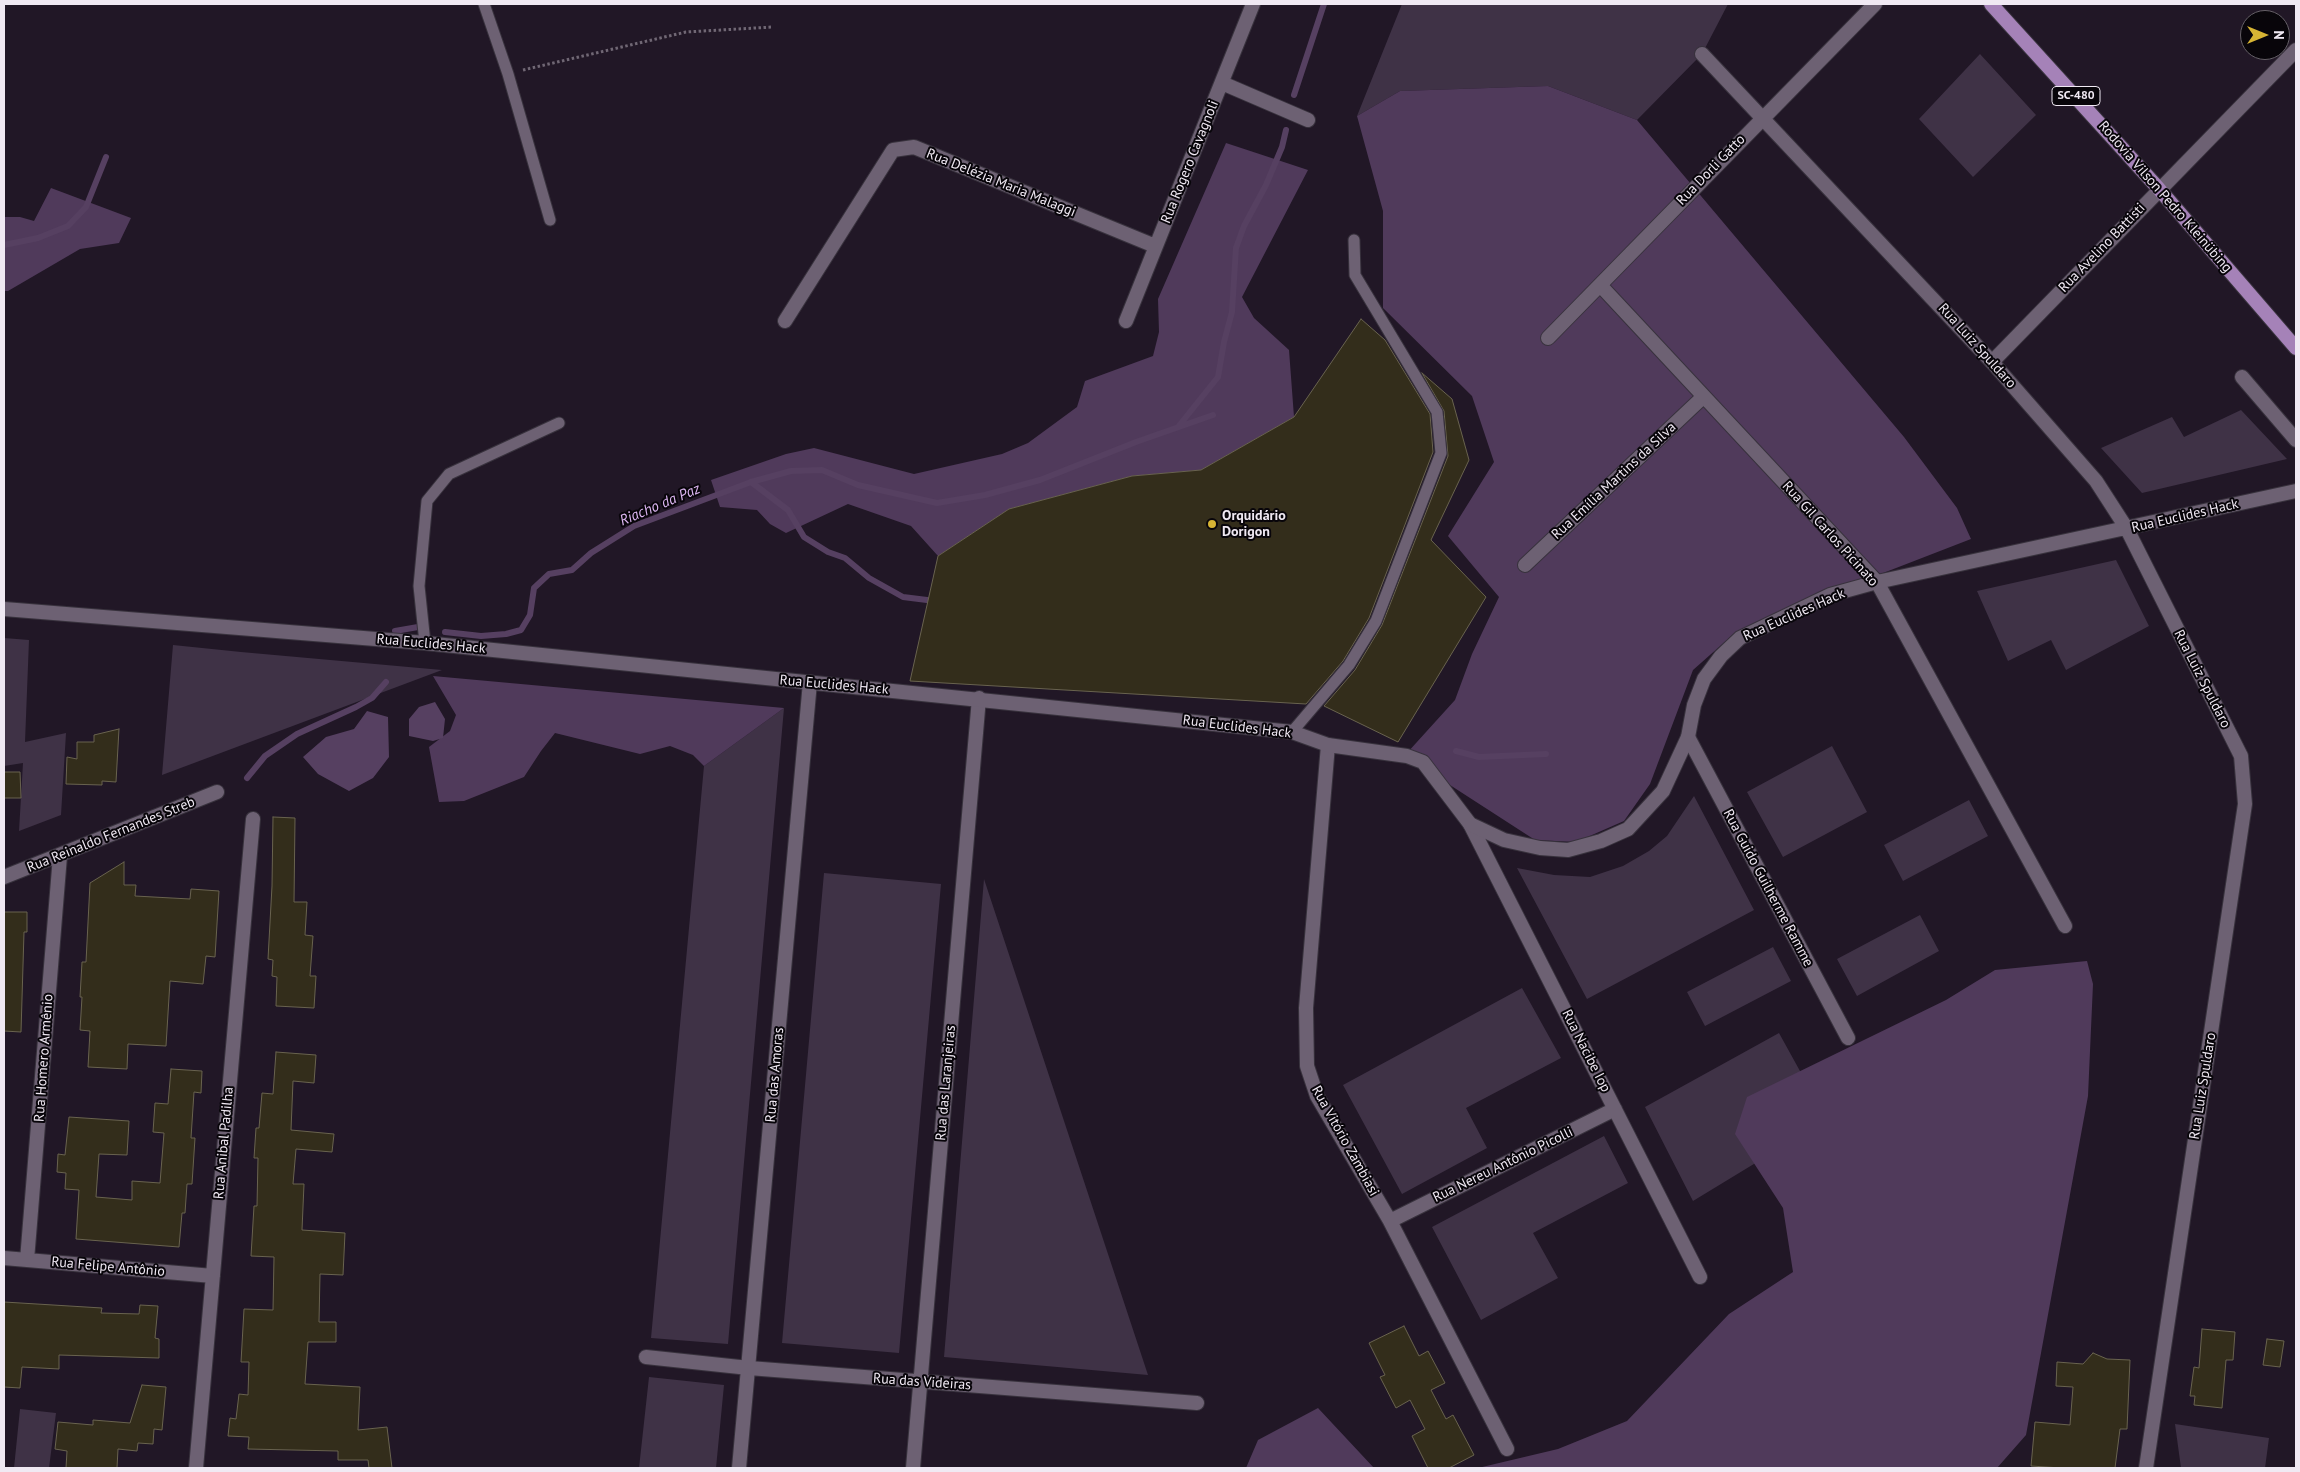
<!DOCTYPE html>
<html>
<head>
<meta charset="utf-8">
<style>
	body { margin:0 }
	#map { position:relative; width:2300px; height:1472px; overflow:hidden; background:#211726; font-family:"PT Sans",sans-serif }
	canvas { display:block }
	.frame { position:absolute; inset:0; border:5px solid #f0e9f3; pointer-events:none }
	.north { position:absolute; left:2240px; top:10px; width:50px; height:50px; box-sizing:border-box; background:#08050a; border:1px solid #656067; border-radius:50%; rotate:90deg; font-size:14px; font-weight:700; line-height:20px; text-align:center; color:#f0e9f3 }
	.north::after { content:''; display:block; margin:auto; width:18px; height:22px; background:#d7b434; clip-path:polygon(50% 0,100% 100%,50% 72%,0 100%) }
</style>
</head>
<body>
<div id="map">
<canvas width="2300" height="1472"></canvas>
<div class="frame"></div>
<div class="north">N</div>
</div>
<script>
const g = document.querySelector('canvas').getContext('2d');
g.lineJoin = 'round';
function fill(path, color) { g.fillStyle = color; g.fill(path, 'evenodd'); }
const toPath = rows => new Path2D(rows.map(r => 'M' + r).join(''));
function strokePath(path, color, width, dash) { g.strokeStyle = color; g.lineWidth = width; g.lineCap = dash ? 'butt' : 'round'; g.setLineDash(dash || []); g.stroke(path); }
function label(font, color, halo, rows, align = 'center') {
  g.font = font + ' "PT Sans",sans-serif'; g.lineWidth = 4; g.setLineDash([]); g.textBaseline = 'middle'; g.strokeStyle = halo; g.fillStyle = color; for (const [text, x, y, turn = 0] of rows) {
    g.save(); g.translate(x, y); g.rotate((+turn || 0) * Math.PI / 180); g.textAlign = isNaN(turn) ? turn : align; if (halo) g.strokeText(text, 0, 0); g.fillText(text, 0, 0); g.restore();
  }
}
const green = toPath([
	[1402,4,1728,4,1702,54,1637,120,1548,86,1400,91,1357,116],
	[1980,54,2036,115,1973,177,1919,119],
	[2241,410,2287,459,2142,493,2101,448,2172,417,2184,437],
	[2116,560,2149,626,2066,670,2051,640,2008,661,1977,591],
	[4,638,29,640,25,742,66,733,61,815,19,831,23,763,4,766],
	[173,645,241,652,442,670,162,775],
	[784,708,728,1344,651,1338,704,766],
	[1832,746,1867,812,1783,857,1747,792],
	[1694,796,1754,910,1587,999,1517,868,1554,875,1590,877,1623,866,1649,851,1667,836],
	[1969,800,1988,836,1903,881,1884,845],
	[824,873,941,884,899,1353,782,1343],
	[984,879,1148,1375,944,1357],
	[1920,915,1939,951,1857,996,1837,959],
	[1773,947,1791,981,1705,1026,1687,992],
	[1522,988,1561,1058,1466,1108,1487,1148,1402,1194,1343,1085],
	[1779,1033,1848,1158,1767,1156,1693,1201,1645,1107],
	[1604,1136,1628,1183,1533,1233,1558,1278,1481,1320,1432,1227],
	[649,1377,724,1385,716,1468,639,1468],
	[20,1409,56,1413,49,1468,14,1468],
	[2175,1424,2269,1438,2265,1468,2181,1468]
]);
const forest = toPath([
	[1548,86,1637,120,1904,437,1957,508,1971,539,1816,599,1736,632,1693,670,1650,784,1624,821,1576,842,1535,840,1436,776,1407,753,1455,700,1472,654,1499,597,1448,536,1494,462,1472,396,1383,308,1383,211,1357,116,1400,91],
	[1226,143,1308,170,1242,297,1254,318,1289,350,1294,417,1201,470,1132,476,1009,509,938,556,911,526,848,504,786,533,770,524,757,510,720,507,711,480,786,454,814,448,914,474,1002,454,1028,443,1077,407,1085,381,1153,356,1159,332,1158,299],
	[51,188,131,218,119,243,80,249,8,291,4,291,4,217,20,217,34,221],
	[433,676,784,708,704,766,693,755,670,746,640,754,555,733,541,751,524,777,464,801,439,802,429,747,450,731,456,715],
	[2087,961,2093,984,2088,1096,2026,1435,1997,1468,1478,1468,1558,1449,1627,1421,1729,1314,1793,1272,1783,1208,1735,1134,1747,1097,1946,1000,1995,970],
	[1318,1408,1374,1468,1246,1468,1258,1440]
]);
const water = toPath([
	[435,702,445,719,443,738,433,741,409,736,409,719,419,707],
	[367,711,388,717,389,757,373,778,349,791,318,774,303,757,326,737,354,729]
]);
const stream = toPath([
	[1294,95,1324,4],
	[4,245,38,238,68,226,86,207,106,157],
	[1178,427,1218,377,1224,342,1232,312,1236,248,1244,226,1266,185,1282,147,1286,130],
	[751,482,788,510,804,537,828,552,845,558,869,578,903,597,935,601],
	[395,631,418,627],
	[445,632,481,636,506,634,521,630,530,615,534,588,549,574,572,570,591,553,634,526,751,482,791,471,822,470,858,485,937,503,985,495,1040,480,1136,442,1213,415],
	[1456,751,1479,757,1546,754],
	[247,778,265,756,297,734,356,707,372,698,386,682]
]);
const building = toPath([
	[1361,319,1385,340,1430,414,1433,452,1369,618,1343,661,1306,704,910,681,938,556,1009,509,1132,476,1201,470,1294,417,1361,319],
	[1422,373,1452,399,1469,460,1431,540,1486,597,1398,742,1324,706,1355,670,1382,625,1448,456,1444,411,1422,373],
	[119,729,116,782,102,781,102,785,66,784,67,757,77,759,77,742,94,742,94,735,119,729],
	[4,772,20,772,21,798,4,798,4,772],
	[273,817,295,818,294,902,307,902,305,935,313,936,310,976,316,976,314,1008,276,1006,277,977,272,976,273,960,268,959,272,886,273,817],
	[124,862,124,885,136,885,135,896,190,899,191,889,219,891,215,957,206,956,203,984,170,981,166,1046,128,1044,127,1069,88,1067,90,1031,80,1030,82,997,80,997,82,962,86,962,90,883,124,862],
	[4,912,27,912,27,932,24,932,21,1032,4,1031,4,912],
	[276,1052,316,1055,314,1083,293,1081,291,1130,334,1134,332,1152,296,1149,293,1184,304,1184,302,1230,345,1233,343,1275,320,1274,319,1322,336,1322,336,1342,308,1342,305,1384,360,1387,358,1430,387,1427,392,1468,369,1468,368,1460,338,1460,338,1451,248,1449,249,1437,228,1436,230,1418,236,1419,239,1394,248,1395,249,1362,241,1362,244,1309,273,1310,274,1257,251,1256,254,1206,257,1206,258,1158,254,1158,256,1128,259,1128,262,1093,273,1094,276,1052],
	[171,1069,202,1071,201,1093,194,1092,191,1138,195,1138,192,1184,187,1184,185,1213,182,1213,179,1247,76,1239,79,1190,65,1189,66,1173,57,1172,58,1154,65,1155,69,1117,129,1121,127,1155,99,1154,96,1197,132,1200,132,1181,160,1183,164,1133,153,1132,155,1103,168,1104,171,1069],
	[4,1302,102,1308,101,1313,139,1314,140,1305,158,1306,155,1338,159,1339,159,1358,59,1355,59,1369,22,1367,20,1388,4,1387,4,1302],
	[1404,1326,1419,1356,1428,1351,1445,1383,1431,1390,1446,1419,1453,1415,1474,1455,1449,1468,1428,1468,1412,1436,1425,1429,1410,1400,1396,1408,1380,1377,1385,1375,1369,1343,1404,1326],
	[2202,1329,2235,1332,2233,1360,2226,1360,2222,1408,2194,1405,2195,1396,2190,1396,2194,1367,2199,1368,2202,1329],
	[2267,1339,2284,1341,2280,1367,2263,1365,2267,1339],
	[2093,1353,2107,1359,2130,1360,2127,1429,2120,1429,2115,1468,2061,1468,2031,1466,2035,1422,2070,1425,2073,1387,2056,1386,2057,1362,2083,1364,2093,1353],
	[142,1385,166,1387,162,1430,154,1429,153,1444,138,1443,137,1451,118,1449,117,1468,66,1468,67,1451,55,1449,58,1422,93,1425,93,1420,130,1423,142,1385]
]);
const path = toPath([
	[523,70,686,32,773,27]
]);
const service = toPath([
	[484,4,508,74,550,220],
	[425,643,419,586,427,501,449,474,559,423],
	[1292,732,1349,665,1376,621,1441,453,1437,412,1355,275,1354,240]
]);
const minor = toPath([
	[1702,54,1992,362,2296,50],
	[1222,83,1308,120],
	[1600,285,1877,582,2065,926],
	[785,321,893,150,914,147,1155,246],
	[1126,321,1253,4],
	[1548,338,1875,4],
	[1525,565,1703,397],
	[1688,737,1848,1038],
	[1328,745,1306,1008,1307,1066,1317,1096,1390,1221,1507,1449],
	[1470,824,1700,1277],
	[4,877,217,792],
	[1390,1221,1615,1109],
	[4,1258,213,1276],
	[27,1260,60,856],
	[646,1357,749,1368,1197,1403],
	[196,1468,253,819],
	[739,1468,810,682],
	[913,1468,979,698]
]);
const tertiary = toPath([
	[1992,362,2096,481,2127,529,2241,756,2245,804,2146,1468],
	[2242,377,2296,440],
	[4,609,425,643,1292,732,1328,745,1407,756,1423,762,1470,824,1504,840,1540,848,1568,850,1601,841,1628,829,1663,791,1688,737,1694,705,1704,679,1721,656,1740,638,1830,595,1877,582,2296,491]
]);
const primary = toPath([
	[1991,4,2159,189,2296,348]
]);
const markers = [
	[1212,524,5,"#d7b434"]
];
const shields = [
	[2076,96,48]
];
const shieldNames = [
	["SC-480",2076,96]
];
const streetNames = [
	["Rua Rogero Cavagnoli",1190,162,-68],
	["Rua Dorli Gatto",1711,170,-46],
	["Rua Delézia Maria Malaggi",1001,183,22],
	["Rodovia Vilson Pedro Kleinübing",2165,197,49],
	["Rua Avelino Battisti",2102,248,-46],
	["Rua Luiz Spuldaro",1977,346,48],
	["Rua Emília Martins da Silva",1614,481,-43],
	["Rua Euclides Hack",2185,516,-13],
	["Rua Gil Carlos Picinato",1830,534,48],
	["Rua Euclides Hack",1794,615,-24],
	["Rua Euclides Hack",431,644,5],
	["Rua Luiz Spuldaro",2202,679,63],
	["Rua Euclides Hack",834,685,5],
	["Rua Euclides Hack",1237,727,7],
	["Rua Reinaldo Fernandes Streb",111,835,-22],
	["Rua Guido Guilherme Ramme",1768,888,62],
	["Rua Nacibe Iop",1586,1051,63],
	["Rua Homero Armênio",44,1058,-86],
	["Rua das Amoras",775,1075,-85],
	["Rua das Laranjeiras",946,1083,-85],
	["Rua Luiz Spuldaro",2203,1086,-81],
	["Rua Vitório Zambiasi",1345,1141,61],
	["Rua Anibal Padilha",224,1143,-85],
	["Rua Nereu Antônio Picolli",1503,1165,-26],
	["Rua Felipe Antônio",108,1267,5],
	["Rua das Videiras",922,1382,4]
];
const poiNames = [
	["Orquidário",1222,516],
	["Dorigon",1222,532]
];
const waterNames = [
	["Riacho da Paz",660,505,-23]
];
fill(green, '#3f3246');
fill(forest, '#503a5b');
fill(water, '#564061');
strokePath(stream, '#564061', 6);
fill(building, '#332d1b');
strokePath(building, '#69634f', 1);
strokePath(service, '#38323d', 13);
strokePath(minor, '#38323d', 16);
strokePath(tertiary, '#38323d', 16);
strokePath(primary, '#38323d', 16);
strokePath(path, '#706774', 3, [2.5, 2.5]);
strokePath(service, '#6d6173', 11);
strokePath(minor, '#6d6173', 14);
strokePath(tertiary, '#6d6173', 14);
strokePath(primary, '#a582b8', 14);
for (const [x, y, r, color] of markers) { const dot = new Path2D(); dot.arc(x, y, r, 0, 2 * Math.PI); g.fillStyle = color; g.fill(dot); strokePath(dot, '#08050a', 2); }
for (const [x, y, w] of shields) { const box = new Path2D(); box.roundRect(x - w / 2, y - 9.5, w, 19, 4); g.fillStyle = '#08050a'; g.fill(box); strokePath(box, '#f0e9f3', 1); }
label('bold 12px', '#f0e9f3', null, shieldNames);
label('14px', '#f0e9f3', '#08050a', streetNames);
label('bold 14px', '#f0e9f3', '#08050a', poiNames, 'left');
label('italic 15px', '#ddb6f2', '#08050a', waterNames);
</script>
</body>
</html>
